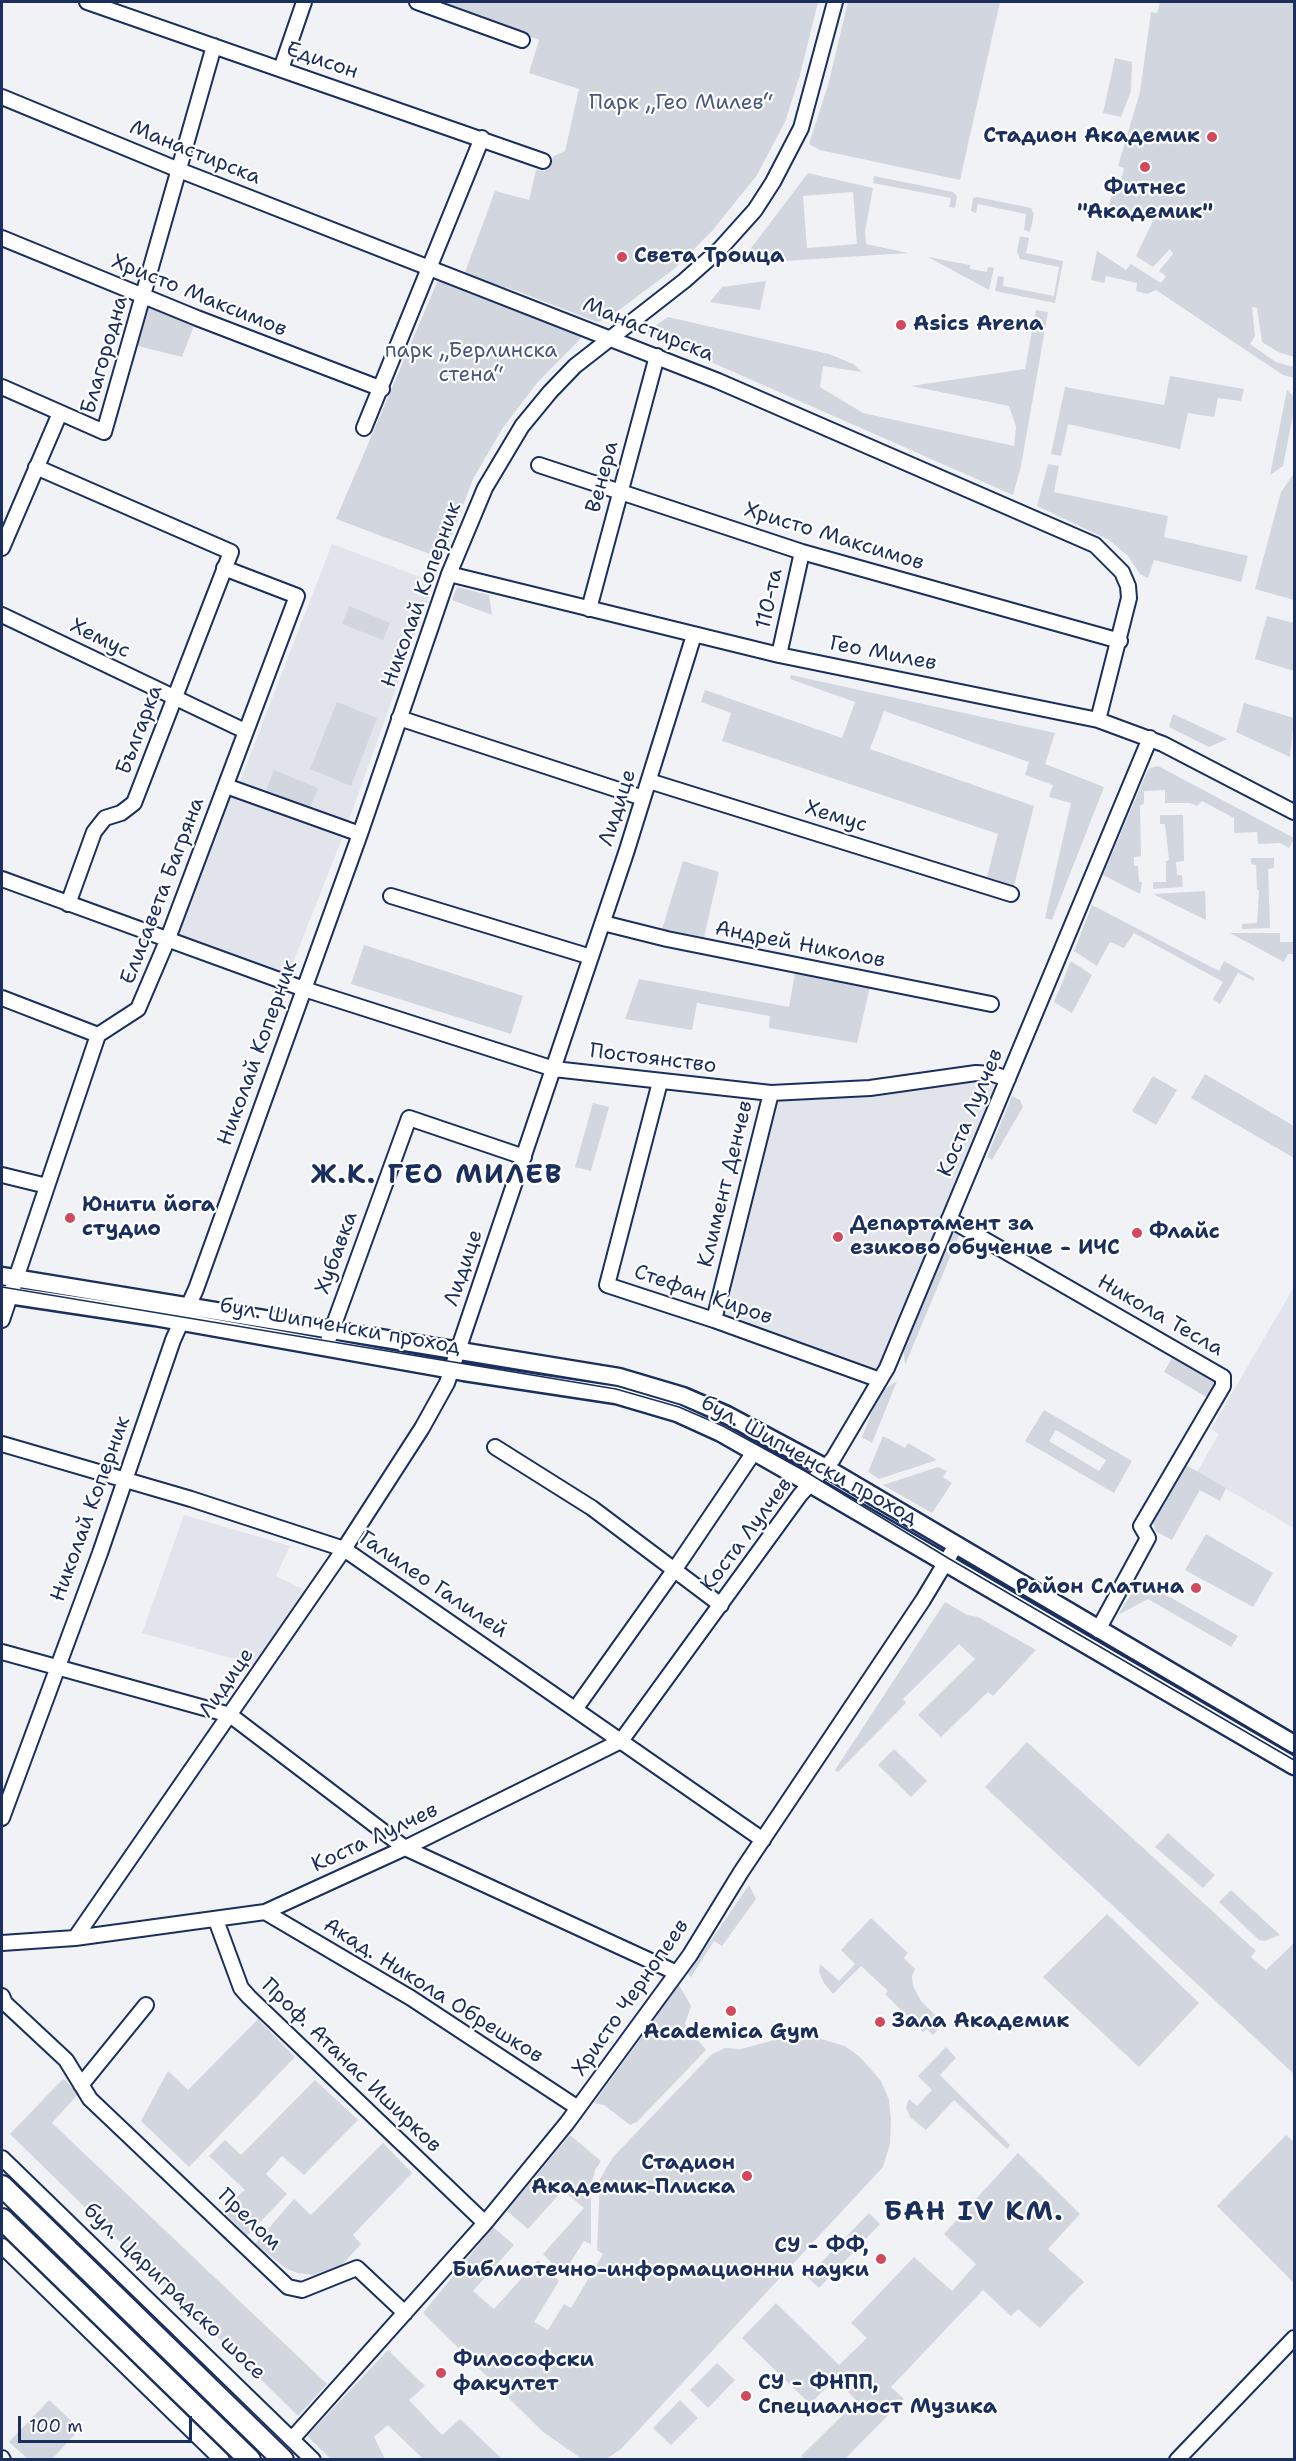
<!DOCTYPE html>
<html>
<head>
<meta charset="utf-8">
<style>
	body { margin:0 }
	#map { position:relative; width:1296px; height:2461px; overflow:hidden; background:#f1f2f5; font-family:"Shantell Sans",sans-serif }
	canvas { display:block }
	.frame { position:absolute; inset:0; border:3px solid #1b2f5e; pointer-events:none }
	.scale { position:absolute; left:18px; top:2416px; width:174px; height:27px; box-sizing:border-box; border:3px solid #1b2f5e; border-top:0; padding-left:8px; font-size:18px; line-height:21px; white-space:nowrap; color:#1b2f5e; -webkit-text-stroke:4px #fff; paint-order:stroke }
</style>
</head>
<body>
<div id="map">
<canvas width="1296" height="2461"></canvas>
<div class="frame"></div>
<div class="scale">100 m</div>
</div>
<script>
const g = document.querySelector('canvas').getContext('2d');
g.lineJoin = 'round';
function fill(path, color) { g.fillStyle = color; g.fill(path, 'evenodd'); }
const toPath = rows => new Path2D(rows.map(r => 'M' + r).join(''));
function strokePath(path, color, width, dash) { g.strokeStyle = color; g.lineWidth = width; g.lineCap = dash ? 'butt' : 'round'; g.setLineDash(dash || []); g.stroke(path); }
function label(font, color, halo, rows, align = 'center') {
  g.font = font + ' "Shantell Sans",sans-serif'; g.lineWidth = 4.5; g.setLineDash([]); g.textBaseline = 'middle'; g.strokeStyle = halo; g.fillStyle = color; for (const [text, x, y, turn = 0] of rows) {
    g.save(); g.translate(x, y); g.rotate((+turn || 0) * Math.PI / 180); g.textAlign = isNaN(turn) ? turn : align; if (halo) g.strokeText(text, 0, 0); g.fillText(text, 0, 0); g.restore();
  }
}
const built = toPath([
	[332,544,434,582,348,823,239,784],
	[230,795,343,836,288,975,176,937],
	[943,1078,1008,1079,880,1380,714,1320,771,1093],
	[1294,1287,1294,1528,1197,1472,1219,1434,1211,1429],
	[184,1515,290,1546,276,1576,309,1592,256,1665,142,1633]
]);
const green = toPath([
	[436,2,818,2,800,75,785,122,757,175,712,231,674,269,607,319,597,322,517,291,464,275,495,191,529,200,536,170,545,171,554,156,565,151,579,89,529,73,539,40],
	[848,2,1000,2,960,180,820,150,809,144,828,85],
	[1160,2,1294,2,1294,357,1278,352,1262,342,1257,308,1252,307,1255,336,1250,344,1276,362,1294,367,1294,378,1283,375,1156,290,1147,294,1136,291,1137,283,1106,276,1104,283,1091,280,1097,251,1126,270,1131,264,1161,283,1166,276,1159,271,1173,254,1170,249,1153,267,1136,256,1153,221,1108,211,1113,188,1119,188,1124,168,1118,166,1140,92,1151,12,1157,13],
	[1115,58,1132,62,1131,91,1121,117,1103,113],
	[808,173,873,188,865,232,866,244,908,253,739,264],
	[853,192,857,244,807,248,803,196],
	[874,176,953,192,957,196,955,208,949,207,951,198,873,183],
	[977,197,1031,208,1034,214,1030,232,1024,230,1026,214,978,204,976,213,971,211,973,198],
	[1020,236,1029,238,1026,253,1063,261,1055,303,995,291,998,276,1004,277,1003,286,1054,296,1059,267,1020,259,1017,252],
	[928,257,970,265,970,269,987,272,988,267,994,268,989,290],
	[438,280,583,336,537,383,502,429,473,479,443,559,336,519],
	[766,281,760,310,710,302,722,287],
	[143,297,197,318,182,357,130,344],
	[1036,310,1048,312,1021,466,1013,495,645,333,668,317,829,354,853,364,862,372,823,366,820,387,863,413,1014,446,1016,427,1009,406,911,386,1025,369],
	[1170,376,1244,389,1241,401,1218,398,1214,417,1188,413,1180,449,1068,424,1061,456,1051,454,1065,387,1164,405],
	[1287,390,1294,396,1294,410,1283,466,1270,475],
	[1048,464,1059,466,1054,492,1168,516,1164,537,1248,556,1241,582,1154,560,1148,578,1140,574,1128,556,1109,540,1037,506],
	[1294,473,1294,600,1255,589,1281,492],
	[457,587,489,595,492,615,452,600],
	[349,606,390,623,383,640,342,624],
	[1267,616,1294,623,1294,671,1255,659],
	[791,675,1055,733,1045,764,1104,787,1052,920,1045,918,1071,803,1049,797,1053,785,1025,775,1029,762,884,711,870,749,1034,806,1014,886,987,877,998,834,722,741,731,713,701,702,705,690,842,738,855,702,790,679],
	[337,702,377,718,351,786,310,769],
	[1244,703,1294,718,1290,757,1236,732],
	[1173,714,1227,739,1209,747,1169,727],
	[1158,766,1294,838,1294,843,1292,842,1289,848,1280,843,1258,844,1257,832,1234,833,1234,818,1202,801,1197,806,1190,803,1165,803,1165,790,1144,791,1144,804,1140,805,1141,856,1134,857,1134,866,1138,866,1139,882,1142,882,1140,894,1103,875,1146,774,1150,768],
	[274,770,318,788,310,808,266,790],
	[1160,815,1183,815,1184,861,1176,862,1177,875,1182,875,1183,887,1153,889,1153,882,1166,882,1166,861,1169,860,1165,824,1160,824],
	[1251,858,1274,858,1274,868,1268,869,1270,928,1242,929,1242,924,1257,923,1259,890,1257,890,1256,865,1251,864],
	[683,861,719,872,704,937,662,929],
	[1205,891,1206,920,1153,894],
	[1092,905,1219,971,1224,961,1254,978,1254,981,1238,973,1220,1004,1213,999,1223,982,1134,933,1124,948,1110,942,1097,966,1074,951],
	[1230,933,1280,933,1280,942,1294,942,1294,954,1288,954,1284,962],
	[364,945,523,996,511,1034,351,984],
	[1071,961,1092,975,1072,1013,1054,1002],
	[795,973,870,987,857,1043,769,1028,770,1016,697,1003,692,1030,625,1019,639,979,789,1007],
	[1205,1074,1294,1126,1294,1158,1191,1098],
	[1153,1076,1177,1090,1156,1125,1132,1111],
	[1012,1096,1020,1100,1023,1107,992,1160,987,1157],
	[593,1103,609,1107,591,1171,575,1167],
	[952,1232,960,1233,905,1365,903,1342,947,1236],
	[1172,1358,1216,1383,1208,1398,1164,1372],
	[897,1381,872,1443,862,1437,880,1392],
	[1044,1410,1132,1461,1114,1493,1025,1441],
	[1056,1430,1106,1460,1099,1471,1049,1441],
	[883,1436,905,1448,908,1443,937,1460,879,1479,868,1472],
	[1186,1465,1226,1488,1220,1501,1200,1490,1172,1540,1155,1531,1153,1523],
	[938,1467,947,1471,943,1477,952,1483,932,1513,883,1485],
	[1206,1534,1273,1573,1253,1607,1185,1570],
	[1140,1580,1238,1636,1231,1647,1148,1599,1118,1615],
	[945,1602,967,1615,978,1617,1036,1650,993,1696,988,1692,941,1737,918,1715,975,1659,959,1644,903,1699,906,1703,838,1772,835,1770],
	[1027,1742,1256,1951,1251,1957,1266,1970,1294,1943,1294,2074,985,1787],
	[894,1749,927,1781,911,1797,878,1765],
	[1168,1833,1215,1875,1203,1888,1155,1847],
	[749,1885,756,1899,722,1946,714,1941,691,1977,688,1974],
	[1231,1890,1280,1935,1265,1941,1259,1940,1219,1902],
	[1107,1914,1199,2003,1139,2067,1043,1977],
	[871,1918,908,1953,904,1958,915,1969,912,1976,913,1986,921,2001,941,2021,941,2026,933,2035,927,2029,923,2032,885,1994,888,1991,861,1966,833,1994,824,1983,819,1972,820,1964,839,1981,855,1964,841,1950],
	[679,1985,691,2006,685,2024,706,2050,637,2122,630,2125,604,2105,594,2103],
	[258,2019,295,2057,189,2167,141,2121,168,2071,188,2090],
	[810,2036,845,2046,861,2058,881,2081,889,2100,891,2121,890,2144,883,2167,621,2449,606,2459,582,2459,543,2432,423,2313,493,2227,514,2245,473,2291,494,2309,538,2260,559,2281,534,2322,548,2330,564,2304,571,2308,603,2254,597,2250,600,2179,613,2157,712,2054,725,2048,741,2049,785,2037],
	[946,2047,956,2058,940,2075,1010,2145,1007,2149,954,2100,926,2130,910,2117,906,2108,909,2099,917,2106,932,2090,918,2076],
	[63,2079,79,2093,52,2123,327,2384,298,2416,10,2134],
	[315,2080,358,2120,304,2175,282,2156,266,2174,287,2194,247,2236,222,2210,245,2190,209,2156,225,2140,241,2155],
	[570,2135,601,2161,595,2170,591,2187,591,2244,584,2241,563,2274,543,2254,584,2208,563,2190,528,2229,507,2211],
	[1286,2135,1294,2142,1294,2283,1217,2206],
	[383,2143,412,2173,353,2235,361,2244,340,2267,313,2275,298,2273,287,2269,255,2244,294,2199,311,2215],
	[1018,2153,1080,2214,1048,2249,1084,2282,1040,2328,1018,2309,1011,2316,983,2290,891,2387,904,2399,845,2459,805,2459,801,2456,857,2401,835,2379,810,2404,742,2338,776,2303,839,2365,867,2338,851,2323,914,2257,952,2291,976,2264,944,2234],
	[2,2164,260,2417,185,2353,2,2173],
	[869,2213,880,2224,819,2288,807,2277],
	[388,2350,425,2386,409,2400,442,2435,460,2419,502,2459,423,2459,388,2425,374,2437,385,2459,331,2459,307,2436],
	[717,2363,735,2380,708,2408,690,2390],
	[49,2400,80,2429,52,2459,28,2459,9,2442],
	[680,2400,698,2418,671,2445,653,2428]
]);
const minor = toPath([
	[87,2,543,161],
	[417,2,522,40],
	[281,69,304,2],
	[2,97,179,170,718,381,1095,545,1122,572,1128,586,1129,598,1098,720],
	[2,238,197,318,382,389],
	[2,387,104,432,214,46],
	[364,428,482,138],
	[539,465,802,552,1120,641],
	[36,467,231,552,134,803,121,813,105,818,94,832,68,904],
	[2,548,60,413],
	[449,574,779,655,1098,720,1163,744,1294,812],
	[589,609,657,356],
	[2,615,245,731],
	[779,655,802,552],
	[399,718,643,798],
	[649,781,1011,894],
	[226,786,360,834],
	[2,879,304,989,554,1069,771,1093,870,1088,976,1073,993,1074,1008,1079],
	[391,896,591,957],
	[603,923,667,939,991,1004],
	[2,998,98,1035],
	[660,1082,607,1285,714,1320,880,1380],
	[2,1175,47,1186],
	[949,1219,1223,1377,1223,1386,1141,1526,1148,1538,1098,1630],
	[2,1320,98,1035,138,1009,167,941,297,596,224,568],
	[714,1320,771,1093],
	[329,1338,409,1118,524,1157],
	[2,1444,191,1499,344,1549,763,1840],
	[495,1447,592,1508,721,1605],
	[2,1652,230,1715,405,1848,677,1973],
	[576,1708,675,1569,754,1452],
	[2,1818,100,1553,173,1340,196,1289,360,834,449,574,485,488,522,426,550,392,575,366,684,281,720,249,755,210,773,182,801,128,835,2],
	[265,1912,411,1998,578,2108],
	[216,1920,241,1988,249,1997,485,2223],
	[75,1938,344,1549,422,1428,447,1383,626,853,694,635],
	[2,1943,75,1938,265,1912,405,1848,621,1741,800,1495,833,1459,887,1368,1150,738],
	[2,1996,5,2003,66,2060,90,2099,288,2287,302,2290,357,2268,405,2313],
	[81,2085,146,2005],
	[2,2158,313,2460],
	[2,2246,222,2460],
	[292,2439,485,2223,567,2123,690,1955,741,1872,923,1600,956,1545],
	[2,2458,3,2460],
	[1177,2460,1294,2338]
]);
const major = toPath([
	[2,1276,619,1377,683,1396,727,1415,826,1468,1294,1744],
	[2,1294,155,1317,464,1372,616,1395,677,1413,721,1433,800,1478,1294,1766]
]);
const highway = toPath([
	[2,2186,283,2460],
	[2,2219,250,2460]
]);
const tram = toPath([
	[2,1287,616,1389,679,1407,723,1426,805,1471,948,1558,1294,1760]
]);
const markers = [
	[1212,137,6,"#d1495b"],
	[1145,167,6,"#d1495b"],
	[622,257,6,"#d1495b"],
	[901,325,6,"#d1495b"],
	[70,1218,6,"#d1495b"],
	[1137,1233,6,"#d1495b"],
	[838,1237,6,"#d1495b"],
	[1196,1588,6,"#d1495b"],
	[731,2011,6,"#d1495b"],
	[880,2022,6,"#d1495b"],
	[747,2176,6,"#d1495b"],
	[881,2259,6,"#d1495b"],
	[441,2373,6,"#d1495b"],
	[746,2396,6,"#d1495b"]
];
const streetNames = [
	["Едисон",322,61,19],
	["Манастирска",195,153,22],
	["Христо Максимов",199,296,22],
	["Манастирска",648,330,22],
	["Благородна",105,355,-74],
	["Венера",603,477,-75],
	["Христо Максимов",834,537,17],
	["Николай Коперник",422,595,-70],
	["110-та",770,599,-78],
	["Хемус",100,639,26],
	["Гео Милев",883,654,11],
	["Българка",140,730,-69],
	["Лидице",618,808,-72],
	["Хемус",836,817,17],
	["Елисавета Багряна",163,891,-69],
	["Андрей Николов",800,945,11],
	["Николай Коперник",258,1053,-70],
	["Постоянство",653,1059,7],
	["Коста Лулчев",971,1113,-67],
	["Климент Денчев",726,1184,-76],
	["Хубавка",337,1253,-70],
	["Лидице",464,1268,-71],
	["Стефан Киров",703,1295,19],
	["Никола Тесла",1160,1316,30],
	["бул. Шипченски проход",340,1327,10],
	["бул. Шипченски проход",809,1461,29],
	["Николай Коперник",91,1509,-70],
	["Коста Лулчев",747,1535,-53],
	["Галилео Галилей",433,1585,34],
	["Лидице",227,1683,-55],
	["Коста Лулчев",375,1838,-25],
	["Акад. Никола Обрешков",433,1991,32],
	["Христо Чернопеев",631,1998,-55],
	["Проф. Атанас Иширков",351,2066,44],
	["Прелом",249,2220,44],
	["бул. Цариградско шосе",174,2292,44]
];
const parkNames = [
	["Парк „Гео Милев“",681,104],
	["парк „Берлинска",471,352],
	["стена“",471,376]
];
const poiNames = [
	["Стадион Академик",1200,137,"right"],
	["Фитнес",1145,189,"center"],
	["\"Академик\"",1145,213,"center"],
	["Света Троица",634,257],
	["Asics Arena",913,325],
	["Юнити йога",82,1206],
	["студио",82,1230],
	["Департамент за",850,1225],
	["езиково обучение - ИЧС",850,1249],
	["Флайс",1149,1233],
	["Район Слатина",1184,1588,"right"],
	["Зала Академик",892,2022],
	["Academica Gym",731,2033,"center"],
	["Стадион",735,2164,"right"],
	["Академик-Плиска",735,2188,"right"],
	["СУ - ФФ,",869,2247,"right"],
	["Библиотечно-информационни науки",869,2271,"right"],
	["Философски",453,2361],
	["факултет",453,2385],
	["СУ - ФНПП,",758,2384],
	["Специалност Музика",758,2408]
];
const districtNames = [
	["Ж.К. ГЕО МИЛЕВ",437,1176],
	["БАН IV КМ.",974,2213]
];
fill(built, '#e1e4ea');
fill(green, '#d2d6df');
strokePath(minor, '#1b2f5e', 18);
strokePath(major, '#1b2f5e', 21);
strokePath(highway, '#1b2f5e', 24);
strokePath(minor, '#fff', 14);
strokePath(major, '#fff', 16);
strokePath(highway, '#fff', 20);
strokePath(tram, '#1b2f5e', 1.5);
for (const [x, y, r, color] of markers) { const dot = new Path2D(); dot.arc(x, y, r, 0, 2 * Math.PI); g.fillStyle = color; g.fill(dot); strokePath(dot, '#fff', 2); }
label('21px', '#1b2f5e', '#fff', streetNames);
label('21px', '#49597e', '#fff', parkNames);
label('bold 21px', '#1b2f5e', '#fff', poiNames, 'left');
g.letterSpacing = '1.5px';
label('bold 27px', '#1b2f5e', '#fff', districtNames);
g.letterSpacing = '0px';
</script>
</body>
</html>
